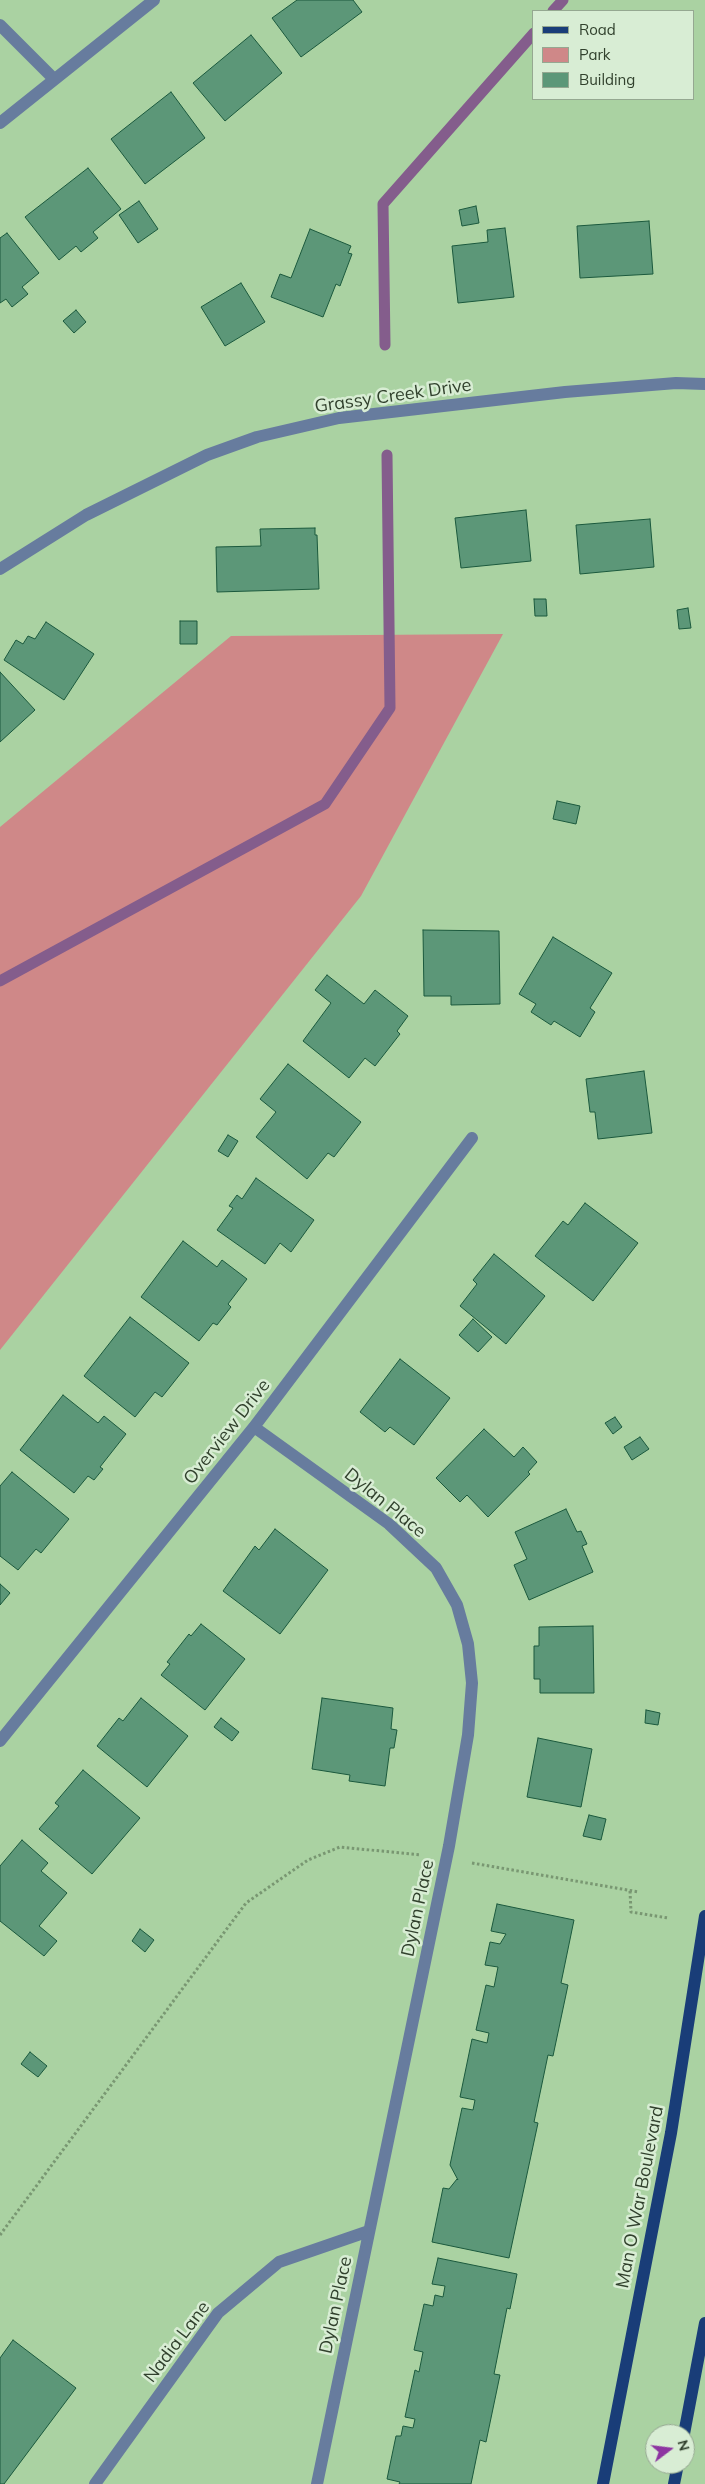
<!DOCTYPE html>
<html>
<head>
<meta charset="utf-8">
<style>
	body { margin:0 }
	#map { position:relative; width:705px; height:2484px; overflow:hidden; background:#aad2a2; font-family:Mulish,sans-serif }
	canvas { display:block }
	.legend { position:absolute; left:532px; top:10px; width:162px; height:90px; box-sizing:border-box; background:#d8edd4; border:1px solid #95a891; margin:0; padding:6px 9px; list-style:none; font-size:15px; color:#31412d }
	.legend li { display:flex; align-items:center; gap:10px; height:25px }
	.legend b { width:25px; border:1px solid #95a891 }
	.north { position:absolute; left:645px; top:2424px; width:50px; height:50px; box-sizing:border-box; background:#d8edd4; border:1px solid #95a891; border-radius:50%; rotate:75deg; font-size:14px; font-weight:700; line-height:20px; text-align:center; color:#31412d }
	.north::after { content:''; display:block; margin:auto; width:18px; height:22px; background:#8d35a1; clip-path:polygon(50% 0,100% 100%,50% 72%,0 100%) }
</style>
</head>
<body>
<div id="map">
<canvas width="705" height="2484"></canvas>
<ul class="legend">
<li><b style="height:6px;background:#193d78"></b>Road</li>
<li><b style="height:14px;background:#cf8888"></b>Park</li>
<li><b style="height:14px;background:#5c9778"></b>Building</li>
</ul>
<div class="north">N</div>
</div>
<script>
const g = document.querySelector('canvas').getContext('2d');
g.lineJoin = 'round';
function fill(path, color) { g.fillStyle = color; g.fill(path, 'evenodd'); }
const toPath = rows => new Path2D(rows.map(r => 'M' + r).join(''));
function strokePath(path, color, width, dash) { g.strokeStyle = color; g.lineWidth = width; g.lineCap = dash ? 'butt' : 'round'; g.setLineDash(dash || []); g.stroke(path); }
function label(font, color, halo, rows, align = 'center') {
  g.font = font + ' Mulish,sans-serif'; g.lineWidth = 5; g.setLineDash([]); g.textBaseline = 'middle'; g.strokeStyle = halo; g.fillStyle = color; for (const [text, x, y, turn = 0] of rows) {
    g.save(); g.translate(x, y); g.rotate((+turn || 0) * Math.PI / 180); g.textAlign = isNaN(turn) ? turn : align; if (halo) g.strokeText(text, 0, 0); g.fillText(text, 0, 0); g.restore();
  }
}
const green = toPath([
	[503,634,361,896,0,1350,0,827,231,636]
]);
const stream = toPath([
	[553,11,563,0],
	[385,345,383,204,534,33],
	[0,981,325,804,390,708,387,455]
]);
const building = toPath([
	[297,0,353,0,362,12,301,57,272,18,297,0],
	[251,35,282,73,225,121,193,83,251,35],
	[171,92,205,138,145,184,111,139,171,92],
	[88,168,121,209,93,232,98,238,81,252,76,246,59,260,25,217,88,168],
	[139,201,158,229,138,243,119,215,139,201],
	[476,206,479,223,462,226,459,210,476,206],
	[649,221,653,274,580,278,577,226,649,221],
	[505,228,514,297,458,303,452,246,488,242,487,230,505,228],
	[310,229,351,246,348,253,352,254,340,286,336,284,323,317,271,297,280,274,291,278,310,229],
	[7,233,39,273,22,287,28,294,12,307,6,299,0,303,0,238,7,233],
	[241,283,265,322,225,346,201,307,241,283],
	[76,310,86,322,74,333,63,321,76,310],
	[526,510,531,561,461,568,455,518,526,510],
	[650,519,654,567,580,574,576,525,650,519],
	[315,528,315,535,317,535,319,589,217,592,216,547,261,546,260,529,315,528],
	[534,599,546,599,547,616,535,616,534,599],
	[688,608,691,628,679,629,677,610,688,608],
	[180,621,197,621,197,644,180,644,180,621],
	[46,622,94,654,64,700,4,660,16,640,23,644,28,636,35,639,46,622],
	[0,672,35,710,0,742,0,672],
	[557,801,580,806,576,824,553,819,557,801],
	[423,930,499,931,500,1004,451,1005,451,996,424,996,423,930],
	[553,937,612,973,590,1008,595,1012,580,1037,554,1021,551,1025,531,1012,536,1004,519,994,553,937],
	[327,975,364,1004,375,990,408,1016,397,1031,400,1034,375,1066,365,1058,349,1078,303,1041,331,1003,315,990,327,975],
	[288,1064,361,1122,334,1157,328,1153,307,1179,256,1137,276,1112,260,1099,288,1064],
	[644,1071,652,1133,598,1139,595,1112,590,1112,586,1079,644,1071],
	[228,1135,238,1141,228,1157,218,1151,228,1135],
	[256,1178,314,1220,291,1252,280,1243,265,1264,217,1230,233,1208,229,1206,237,1195,242,1199,256,1178],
	[585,1203,638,1243,593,1301,535,1256,563,1221,568,1225,585,1203],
	[183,1241,217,1267,222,1260,247,1279,228,1304,231,1307,217,1325,213,1323,199,1341,141,1297,183,1241],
	[494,1254,545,1296,506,1344,460,1306,477,1284,473,1280,494,1254],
	[130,1317,189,1363,162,1397,155,1392,135,1417,84,1376,130,1317],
	[473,1319,492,1337,478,1352,459,1335,473,1319],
	[400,1359,450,1398,414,1445,390,1427,385,1432,360,1412,400,1359],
	[63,1395,98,1423,104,1416,126,1434,100,1467,103,1469,94,1480,88,1476,74,1493,20,1450,63,1395],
	[615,1417,622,1427,613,1434,605,1423,615,1417],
	[484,1429,514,1457,523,1447,537,1462,528,1472,530,1474,488,1517,467,1495,460,1502,436,1478,484,1429],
	[640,1437,649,1449,632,1460,624,1447,640,1437],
	[12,1472,69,1519,41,1553,36,1549,18,1570,0,1556,0,1486,12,1472],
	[566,1509,577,1532,581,1531,587,1544,582,1546,593,1572,529,1600,514,1565,527,1559,515,1532,566,1509],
	[275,1529,328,1570,280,1634,223,1591,255,1546,259,1550,275,1529],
	[0,1584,10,1593,0,1605,0,1584],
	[201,1624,245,1659,205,1710,161,1675,170,1664,167,1662,189,1634,191,1636,201,1624],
	[593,1626,594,1693,540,1693,540,1679,534,1679,534,1646,539,1646,539,1627,593,1626],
	[141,1698,188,1736,147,1787,97,1746,119,1718,123,1721,141,1698],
	[322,1698,393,1708,391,1729,397,1730,394,1748,390,1748,385,1786,349,1781,350,1775,312,1769,322,1698],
	[646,1710,660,1713,658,1725,645,1723,646,1710],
	[221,1718,239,1732,232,1741,214,1727,221,1718],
	[538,1738,592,1749,581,1807,527,1797,538,1738],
	[83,1770,140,1818,92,1874,39,1829,59,1806,55,1803,83,1770],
	[589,1815,606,1819,601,1840,583,1836,589,1815],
	[22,1840,48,1863,41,1871,67,1893,39,1926,57,1941,44,1956,0,1921,0,1866,22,1840],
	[497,1904,574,1920,561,1983,568,1985,553,2056,548,2055,534,2122,538,2123,509,2258,432,2242,443,2188,449,2189,457,2179,458,2180,450,2165,462,2108,473,2110,475,2100,460,2097,472,2039,487,2043,489,2033,476,2030,486,1985,494,1987,498,1967,485,1965,490,1942,500,1944,506,1934,491,1931,497,1904],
	[140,1929,154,1940,145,1952,132,1941,140,1929],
	[30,2052,47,2066,38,2077,21,2064,30,2052],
	[438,2258,517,2274,510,2309,507,2308,494,2374,500,2375,486,2442,480,2440,471,2484,399,2484,400,2482,387,2479,396,2436,401,2436,403,2426,413,2428,415,2419,405,2417,415,2370,419,2372,423,2352,414,2350,424,2304,433,2306,435,2295,443,2297,445,2286,432,2284,438,2258],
	[13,2340,76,2388,4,2484,0,2484,0,2358,13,2340]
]);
const path = toPath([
	[472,1863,639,1892],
	[630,1891,631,1912,668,1918],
	[0,2235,246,1903,308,1860,340,1847,421,1855]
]);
const minor = toPath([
	[0,25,53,78],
	[0,123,154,0],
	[0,569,86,515,207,455,257,437,339,418,565,392,676,383,705,384],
	[254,1427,389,1524,436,1568,457,1605,468,1644,472,1683,468,1735,449,1846,317,2484],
	[0,1741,254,1427,472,1138],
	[95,2484,218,2313,279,2262,369,2231]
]);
const major = toPath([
	[684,2434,705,2323],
	[603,2484,671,2133,705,1916],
	[674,2484,678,2464]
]);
const streetNames = [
	["Grassy Creek Drive",393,396,-8],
	["Overview Drive",227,1432,-52],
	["Dylan Place",385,1503,39],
	["Dylan Place",418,1908,-78],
	["Man O War Boulevard",640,2197,-79],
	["Dylan Place",336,2305,-78],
	["Nadia Lane",177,2342,-53]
];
fill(green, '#cf8888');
strokePath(stream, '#845d8c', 11);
fill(building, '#5c9778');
strokePath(building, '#1b593d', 1);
strokePath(path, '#799772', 3, [2.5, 2.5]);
strokePath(minor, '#677c9e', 12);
strokePath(major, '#193d78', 12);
label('18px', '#31412d', '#d8edd4', streetNames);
</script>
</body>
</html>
